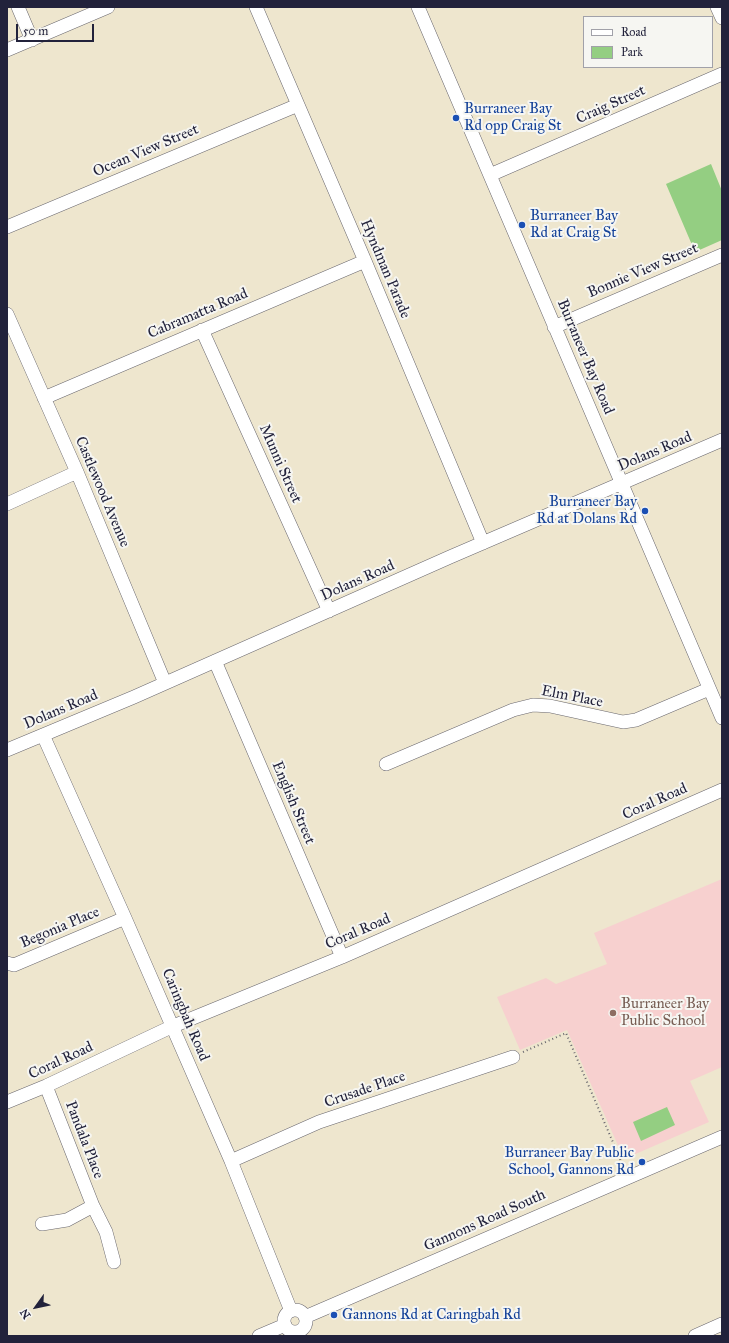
<!DOCTYPE html>
<html>
<head>
<meta charset="utf-8">
<style>
	body { margin:0 }
	#map { position:relative; width:729px; height:1343px; overflow:hidden; background:#eee6ce; font-family:"IM FELL Great Primer",serif }
	canvas { display:block }
	.frame { position:absolute; inset:0; border:8px solid #22223b; pointer-events:none }
	.legend { position:absolute; left:583px; top:16px; width:130px; height:52px; box-sizing:border-box; background:#f6f6f2; border:1px solid #a1a1a9; margin:0; padding:5px 7px; list-style:none; font-size:12px; color:#22223b }
	.legend li { display:flex; align-items:center; gap:8px; height:20px }
	.legend b { width:20px; border:1px solid #a1a1a9 }
	.north { position:absolute; left:16px; top:1287px; width:40px; height:40px; -webkit-text-stroke:3px #f6f6f2; paint-order:stroke; rotate:237deg; font-size:11px; font-weight:700; line-height:16px; text-align:center; color:#22223b }
	.north::after { content:''; display:block; margin:auto; width:14px; height:18px; background:#22223b; clip-path:polygon(50% 0,100% 100%,50% 72%,0 100%) }
	.scale { position:absolute; left:16px; top:24px; width:78px; height:18px; box-sizing:border-box; border:2px solid #22223b; border-top:0; padding-left:5px; font-size:12px; line-height:14px; white-space:nowrap; color:#22223b; -webkit-text-stroke:3px #f6f6f2; paint-order:stroke }
</style>
</head>
<body>
<div id="map">
<canvas width="729" height="1343"></canvas>
<div class="frame"></div>
<ul class="legend">
<li><b style="height:5px;background:#fff"></b>Road</li>
<li><b style="height:11px;background:#94ce82"></b>Park</li>
</ul>
<div class="north">N</div>
<div class="scale">50 m</div>
</div>
<script>
const g = document.querySelector('canvas').getContext('2d');
g.lineJoin = 'round';
function fill(path, color) { g.fillStyle = color; g.fill(path, 'evenodd'); }
const toPath = rows => new Path2D(rows.map(r => 'M' + r).join(''));
function strokePath(path, color, width, dash) { g.strokeStyle = color; g.lineWidth = width; g.lineCap = dash ? 'butt' : 'round'; g.setLineDash(dash || []); g.stroke(path); }
function label(font, color, halo, rows, align = 'center') {
  g.font = font + ' "IM FELL Great Primer",serif'; g.lineWidth = 4; g.setLineDash([]); g.textBaseline = 'middle'; g.strokeStyle = halo; g.fillStyle = color; for (const [text, x, y, turn = 0] of rows) {
    g.save(); g.translate(x, y); g.rotate((+turn || 0) * Math.PI / 180); g.textAlign = isNaN(turn) ? turn : align; if (halo) g.strokeText(text, 0, 0); g.fillText(text, 0, 0); g.restore();
  }
}
const built = toPath([
	[722,879,722,1067,690,1081,709,1122,624,1159,567,1030,520,1050,497,997,546,978,556,984,607,964,594,933]
]);
const green = toPath([
	[711,164,722,191,722,240,695,252,666,184],
	[667,1107,675,1125,641,1141,633,1122]
]);
const path = toPath([
	[523,1052,566,1033,624,1168]
]);
const minor = toPath([
	[18,7,32,40],
	[256,7,365,261,483,543],
	[418,7,722,718],
	[717,7,722,18],
	[7,50,108,7],
	[490,175,722,74],
	[7,227,298,105],
	[7,314,77,472,165,683],
	[554,327,722,255],
	[202,330,329,611],
	[44,398,365,261],
	[7,504,77,472],
	[215,661,342,957],
	[43,735,125,918,231,1161,291,1311],
	[7,750,134,697,450,557,722,440],
	[386,764,513,710,533,705,550,706,623,722,636,720,709,689],
	[7,963,14,965,125,918],
	[46,1086,93,1206,106,1232,114,1262],
	[7,1102,46,1086,171,1027,342,957,722,790],
	[231,1161,319,1122,513,1057],
	[42,1224,67,1220,93,1206],
	'284 1321a11 11 0 1 1 22 0a11 11 0 1 1-22 0Z',
	[305,1317,722,1137],
	[259,1336,285,1325],
	[695,1336,722,1324]
]);
const markers = [
	[456,118,4,"#1a4fb4"],
	[522,225,4,"#1a4fb4"],
	[645,511,4,"#1a4fb4"],
	[613,1013,4,"#8d6e63"],
	[642,1162,4,"#1a4fb4"],
	[334,1315,4,"#1a4fb4"]
];
const streetNames = [
	["Craig Street",611,105,-24],
	["Ocean View Street",146,151,-23],
	["Hyndman Parade",385,269,67],
	["Bonnie View Street",643,271,-23],
	["Cabramatta Road",198,314,-23],
	["Burraneer Bay Road",585,357,67],
	["Dolans Road",655,452,-23],
	["Munni Street",280,464,66],
	["Castlewood Avenue",102,492,67],
	["Dolans Road",358,581,-24],
	["Elm Place",572,697,11],
	["Dolans Road",61,710,-23],
	["Coral Road",655,802,-24],
	["English Street",293,803,67],
	["Begonia Place",60,928,-23],
	["Coral Road",358,932,-23],
	["Caringbah Road",185,1015,67],
	["Coral Road",61,1061,-25],
	["Crusade Place",365,1090,-19],
	["Pandala Place",84,1140,69],
	["Gannons Road South",485,1221,-24]
];
const transitNames = [
	["Burraneer Bay",464,109],
	["Rd opp Craig St",464,126],
	["Burraneer Bay",530,216],
	["Rd at Craig St",530,233],
	["Burraneer Bay",637,502,"right"],
	["Rd at Dolans Rd",637,519,"right"],
	["Burraneer Bay Public",634,1153,"right"],
	["School, Gannons Rd",634,1170,"right"],
	["Gannons Rd at Caringbah Rd",342,1315]
];
const educationNames = [
	["Burraneer Bay",621,1004],
	["Public School",621,1021]
];
fill(built, '#f7d0cf');
fill(green, '#94ce82');
strokePath(minor, '#69676e', 14);
strokePath(path, '#69676e', 2, [1, 3]);
strokePath(minor, '#fff', 13);
for (const [x, y, r, color] of markers) { const dot = new Path2D(); dot.arc(x, y, r, 0, 2 * Math.PI); g.fillStyle = color; g.fill(dot); strokePath(dot, '#f6f6f2', 1.5); }
label('15px', '#22223b', '#f6f6f2', streetNames);
label('15px', '#164399', '#f6f6f2', transitNames, 'left');
label('15px', '#785e54', '#f6f6f2', educationNames, 'left');
</script>
</body>
</html>
